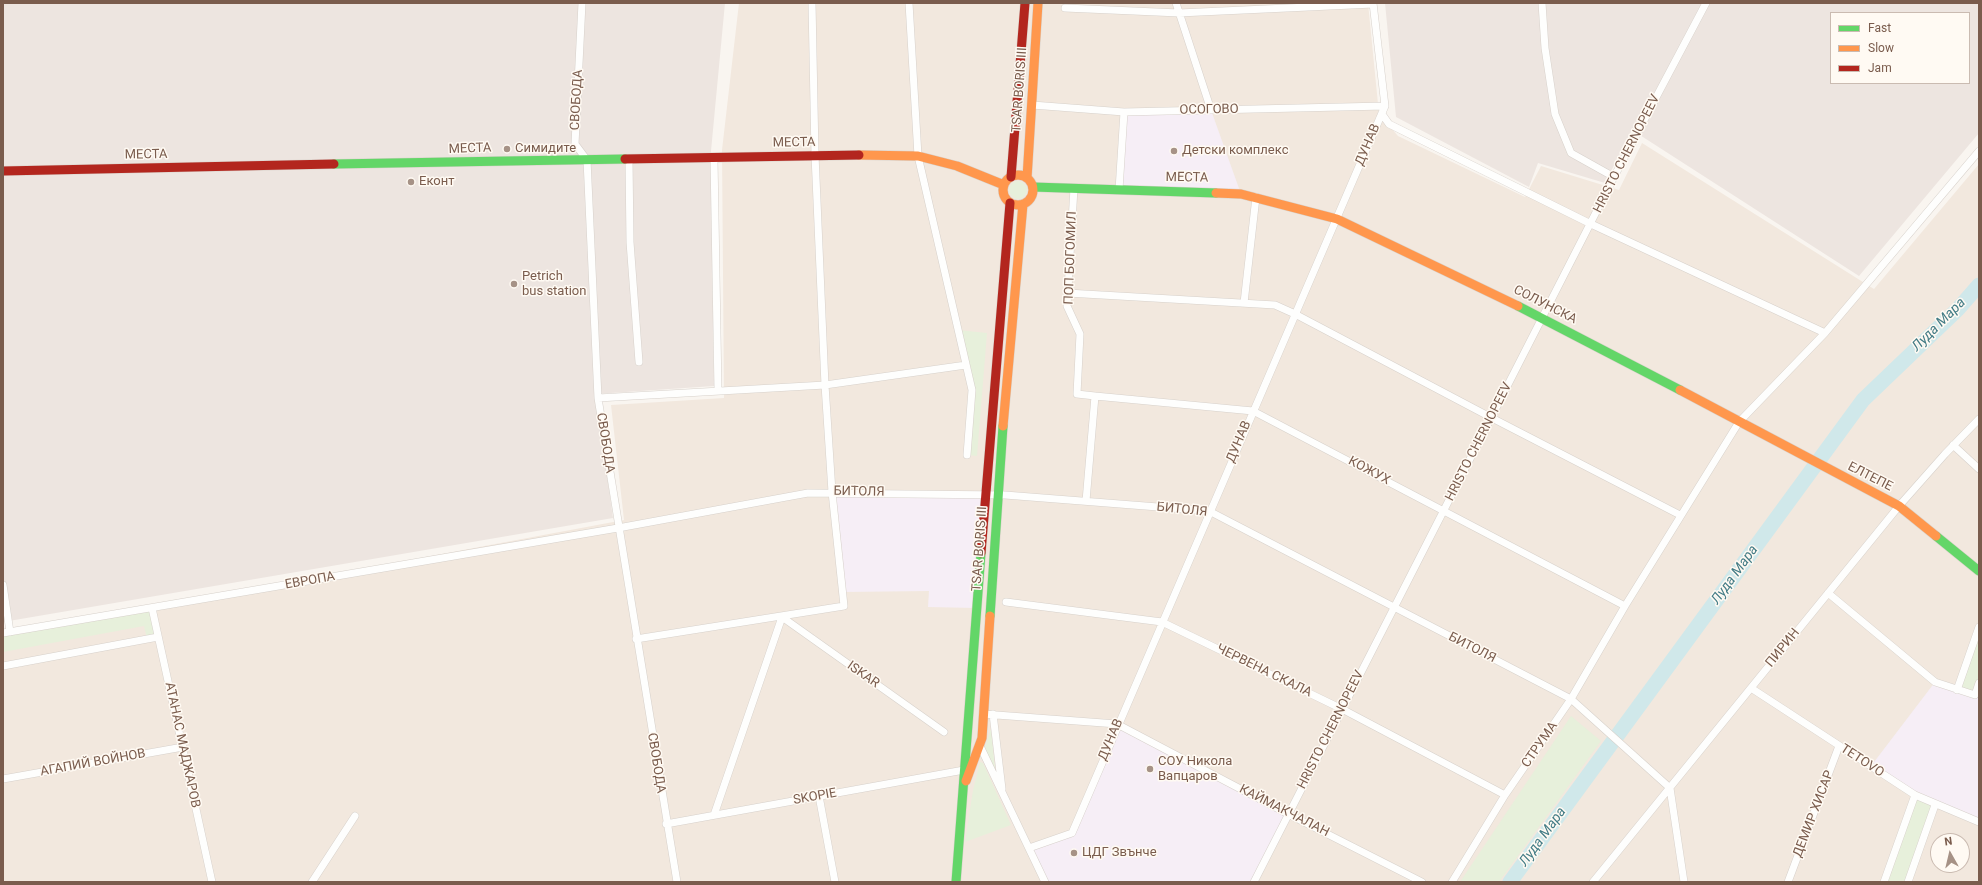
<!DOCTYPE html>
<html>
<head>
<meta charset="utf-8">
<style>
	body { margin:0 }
	#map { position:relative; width:1982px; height:885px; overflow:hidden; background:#f9f5f0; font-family:Roboto,sans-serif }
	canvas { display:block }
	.frame { position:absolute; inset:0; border:4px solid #7a5c4d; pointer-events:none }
	.legend { position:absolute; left:1830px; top:12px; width:140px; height:72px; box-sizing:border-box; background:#fffaf3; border:1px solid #cabbb1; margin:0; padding:5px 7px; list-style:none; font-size:12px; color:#7a5c4d }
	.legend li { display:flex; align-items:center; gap:8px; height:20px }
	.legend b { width:20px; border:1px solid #cabbb1 }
	.north { position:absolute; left:1930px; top:833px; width:40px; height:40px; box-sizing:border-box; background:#fffaf3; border:1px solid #cabbb1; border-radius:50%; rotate:352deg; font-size:11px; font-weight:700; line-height:16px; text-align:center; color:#7a5c4d }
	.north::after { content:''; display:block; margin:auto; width:14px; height:18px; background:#a69286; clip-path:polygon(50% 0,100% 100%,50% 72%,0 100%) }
</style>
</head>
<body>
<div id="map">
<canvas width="1982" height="885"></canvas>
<div class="frame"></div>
<ul class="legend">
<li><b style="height:5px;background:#63d668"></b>Fast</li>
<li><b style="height:5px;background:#ff974d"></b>Slow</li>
<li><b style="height:5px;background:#b3261e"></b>Jam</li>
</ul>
<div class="north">N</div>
</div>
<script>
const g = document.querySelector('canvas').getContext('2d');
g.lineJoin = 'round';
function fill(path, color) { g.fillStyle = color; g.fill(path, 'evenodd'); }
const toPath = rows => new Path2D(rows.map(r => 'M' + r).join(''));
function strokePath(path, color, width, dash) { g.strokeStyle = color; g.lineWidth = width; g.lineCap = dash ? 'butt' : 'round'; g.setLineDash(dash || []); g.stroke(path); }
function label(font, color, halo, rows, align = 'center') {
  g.font = font + ' Roboto,sans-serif'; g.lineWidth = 3; g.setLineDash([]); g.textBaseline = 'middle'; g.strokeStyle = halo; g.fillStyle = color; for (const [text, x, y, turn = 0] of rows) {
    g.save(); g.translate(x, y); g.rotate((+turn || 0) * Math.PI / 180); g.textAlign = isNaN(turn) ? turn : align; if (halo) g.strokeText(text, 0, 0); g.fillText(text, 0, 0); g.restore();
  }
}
const residential = toPath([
	[739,3,1368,3,1379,114,1398,136,1525,197,1541,166,1619,190,1642,143,1874,289,1979,164,1979,882,3,882,3,633,152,608,624,520,611,405,724,398,722,150],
	[1938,841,1962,841,1962,865,1938,865]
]);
const industrial = toPath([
	[3,3,725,3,711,151,714,386,596,394,613,518,3,622],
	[1385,3,1979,3,1979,133,1859,276,1632,130,1605,183,1538,163,1529,187,1396,117],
	[1831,13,1969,13,1969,83,1831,83]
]);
const education = toPath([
	[1211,110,1241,194,1119,190,1124,112],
	[832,492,987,495,976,608,928,607,929,591,843,592],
	[1935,682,1957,690,1979,687,1979,822,1935,805,1871,766],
	[1117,724,1288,814,1254,882,1045,882,1029,848,1072,833]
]);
const green = toPath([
	'1009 190a9 9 0 1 1 18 0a9 9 0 1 1-18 0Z',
	[958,330,987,333,977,456,967,455,972,390],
	[152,608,158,637,147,639,144,626,3,652,3,633],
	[1979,627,1979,683,1975,695,1957,690],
	[1571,716,1601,741,1499,882,1460,882],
	[991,729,995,768,993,770,985,747],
	[980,762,983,763,1011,825,965,842,973,790],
	[1915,795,1935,805,1908,882,1884,882]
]);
const river = toPath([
	[1510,882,1863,400,1958,309,1979,285]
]);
const street = toPath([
	[582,3,575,144,587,160,598,398,677,882],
	[909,3,918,156,972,390,967,455],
	[1176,3,1211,110],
	[1542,3,1545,48,1555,114,1571,153,1614,177],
	[1065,8,1179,13,1373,4],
	[1032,105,1124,112,1385,106],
	[1382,114,1389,124,1591,224,1825,333],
	[714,158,718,391],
	[629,160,630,242,639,362],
	[1074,188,1067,306,1080,334,1077,394,1095,396,1086,501],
	[1119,190,1124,112],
	[1067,293,1275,305,1295,314,1492,418,1680,515],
	[1244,303,1256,197],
	[1095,396,1253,411,1625,606],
	[598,398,825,385,966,365],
	[1953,445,1979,469],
	[3,585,10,632],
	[1828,593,1935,682,1975,695,1979,683],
	[1006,602,1162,622,1342,709,1505,795],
	[152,608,212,882],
	[3,633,618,528,808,493,1005,495,1209,511,1571,699,1670,788,1684,882],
	[636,639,844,606,832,492,825,385,815,155,812,3],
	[3,666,158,637],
	[1751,688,1915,795,1979,822],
	[1957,690,1979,627],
	[983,714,1117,724,1288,814,1422,882],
	[993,714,1002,789],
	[980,746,1045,882],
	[3,779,183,747],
	[819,796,835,882],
	[714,815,782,617,944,732],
	[666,824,964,770],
	[1029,848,1072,833,1385,106,1373,3],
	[312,882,355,816],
	[1254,882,1614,177,1706,3],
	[1452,882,1505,795,1571,699,1625,606,1739,422,1825,333,1979,151],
	[1593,882,1899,506,1945,454,1979,419],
	[1788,882,1839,746],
	[1884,882,1915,795],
	[1908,882,1935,805]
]);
const fast = toPath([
	[334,164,625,159],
	[1033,187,1216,193],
	[1518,306,1680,390],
	[1936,536,1979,571],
	[990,616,1003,426],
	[956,882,981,553]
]);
const slow = toPath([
	[859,155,918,156,957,166,1004,185],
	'1003 190a15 15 0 1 1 30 0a15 15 0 1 1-30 0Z',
	[1027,178,1038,3],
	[1216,193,1241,194,1337,219,1518,306],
	[1680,390,1899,506,1936,536],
	[1003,426,1023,204],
	[966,781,982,738,990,616]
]);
const jam = toPath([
	[625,159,859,155],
	[3,171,334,164],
	[1011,177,1025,3],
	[981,553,1010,203]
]);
const markers = [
	[507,149,4,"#a69286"],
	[1174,151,4,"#a69286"],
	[411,182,4,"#a69286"],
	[514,284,4,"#a69286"],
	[1150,769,4,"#a69286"],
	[1074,853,4,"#a69286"]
];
const streetNames = [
	["TSAR BORIS III",1020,90,-86],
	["СВОБОДА",577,100,-87],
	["ОСОГОВО",1209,110,-1],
	["МЕСТА",794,143,-1],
	["ДУНАВ",1368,145,-67],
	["МЕСТА",470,149,-2],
	["HRISTO CHERNOPEEV",1627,154,-63],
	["МЕСТА",146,155,-1],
	["МЕСТА",1187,178,1],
	["ПОП БОГОМИЛ",1071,258,-88],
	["СОЛУНСКА",1545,305,27],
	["ДУНАВ",1239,442,-67],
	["HRISTO CHERNOPEEV",1479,442,-63],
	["СВОБОДА",605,443,81],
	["КОЖУХ",1369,471,28],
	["ЕЛТЕПЕ",1870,477,27],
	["БИТОЛЯ",859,492,1],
	["БИТОЛЯ",1182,510,6],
	["TSAR BORIS III",980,549,-86],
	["ЕВРОПА",310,581,-10],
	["БИТОЛЯ",1472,648,27],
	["ПИРИН",1783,648,-51],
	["ЧЕРВЕНА СКАЛА",1264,671,26],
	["ISKAR",863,675,35],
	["HRISTO CHERNOPEEV",1331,730,-63],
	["ДУНАВ",1111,740,-67],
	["АТАНАС МАДЖАРОВ",182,745,78],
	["СТРУМА",1540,745,-55],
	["TETOVO",1862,761,33],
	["АГАПИЙ ВОЙНОВ",93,763,-10],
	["СВОБОДА",656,763,81],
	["SKOPIE",815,797,-10],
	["КАЙМАКЧАЛАН",1284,811,27],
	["ДЕМИР ХИСАР",1814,814,-69]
];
const poiNames = [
	["Симидите",515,149],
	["Детски комплекс",1182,151],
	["Еконт",419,182],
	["Petrich",522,277],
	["bus station",522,292],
	["СОУ Никола",1158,762],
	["Вапцаров",1158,777],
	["ЦДГ Звънче",1082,853]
];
const waterNames = [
	["Луда Мара",1939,325,-45],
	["Луда Мара",1735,575,-54],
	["Луда Мара",1543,837,-54]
];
fill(residential, '#f2e8de');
fill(industrial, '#ede5e0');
fill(education, '#f6eef6');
fill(green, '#e7f0db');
strokePath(river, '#d0e8ea', 15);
strokePath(street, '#d7d1cb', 8);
strokePath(fast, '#d9d2cb', 10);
strokePath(slow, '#d9d2cb', 10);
strokePath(jam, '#d9d2cb', 10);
strokePath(street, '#fefefd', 7);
strokePath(fast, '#63d668', 9);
strokePath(slow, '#ff974d', 9);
strokePath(jam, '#b3261e', 9);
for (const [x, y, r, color] of markers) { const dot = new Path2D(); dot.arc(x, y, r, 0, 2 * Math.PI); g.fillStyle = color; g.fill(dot); strokePath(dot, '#fffaf3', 1.5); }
label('13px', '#7a5c4d', '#fffaf3', streetNames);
label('13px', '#7a5c4d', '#fffaf3', poiNames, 'left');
label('italic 14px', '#437c86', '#fffaf3', waterNames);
</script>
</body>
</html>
